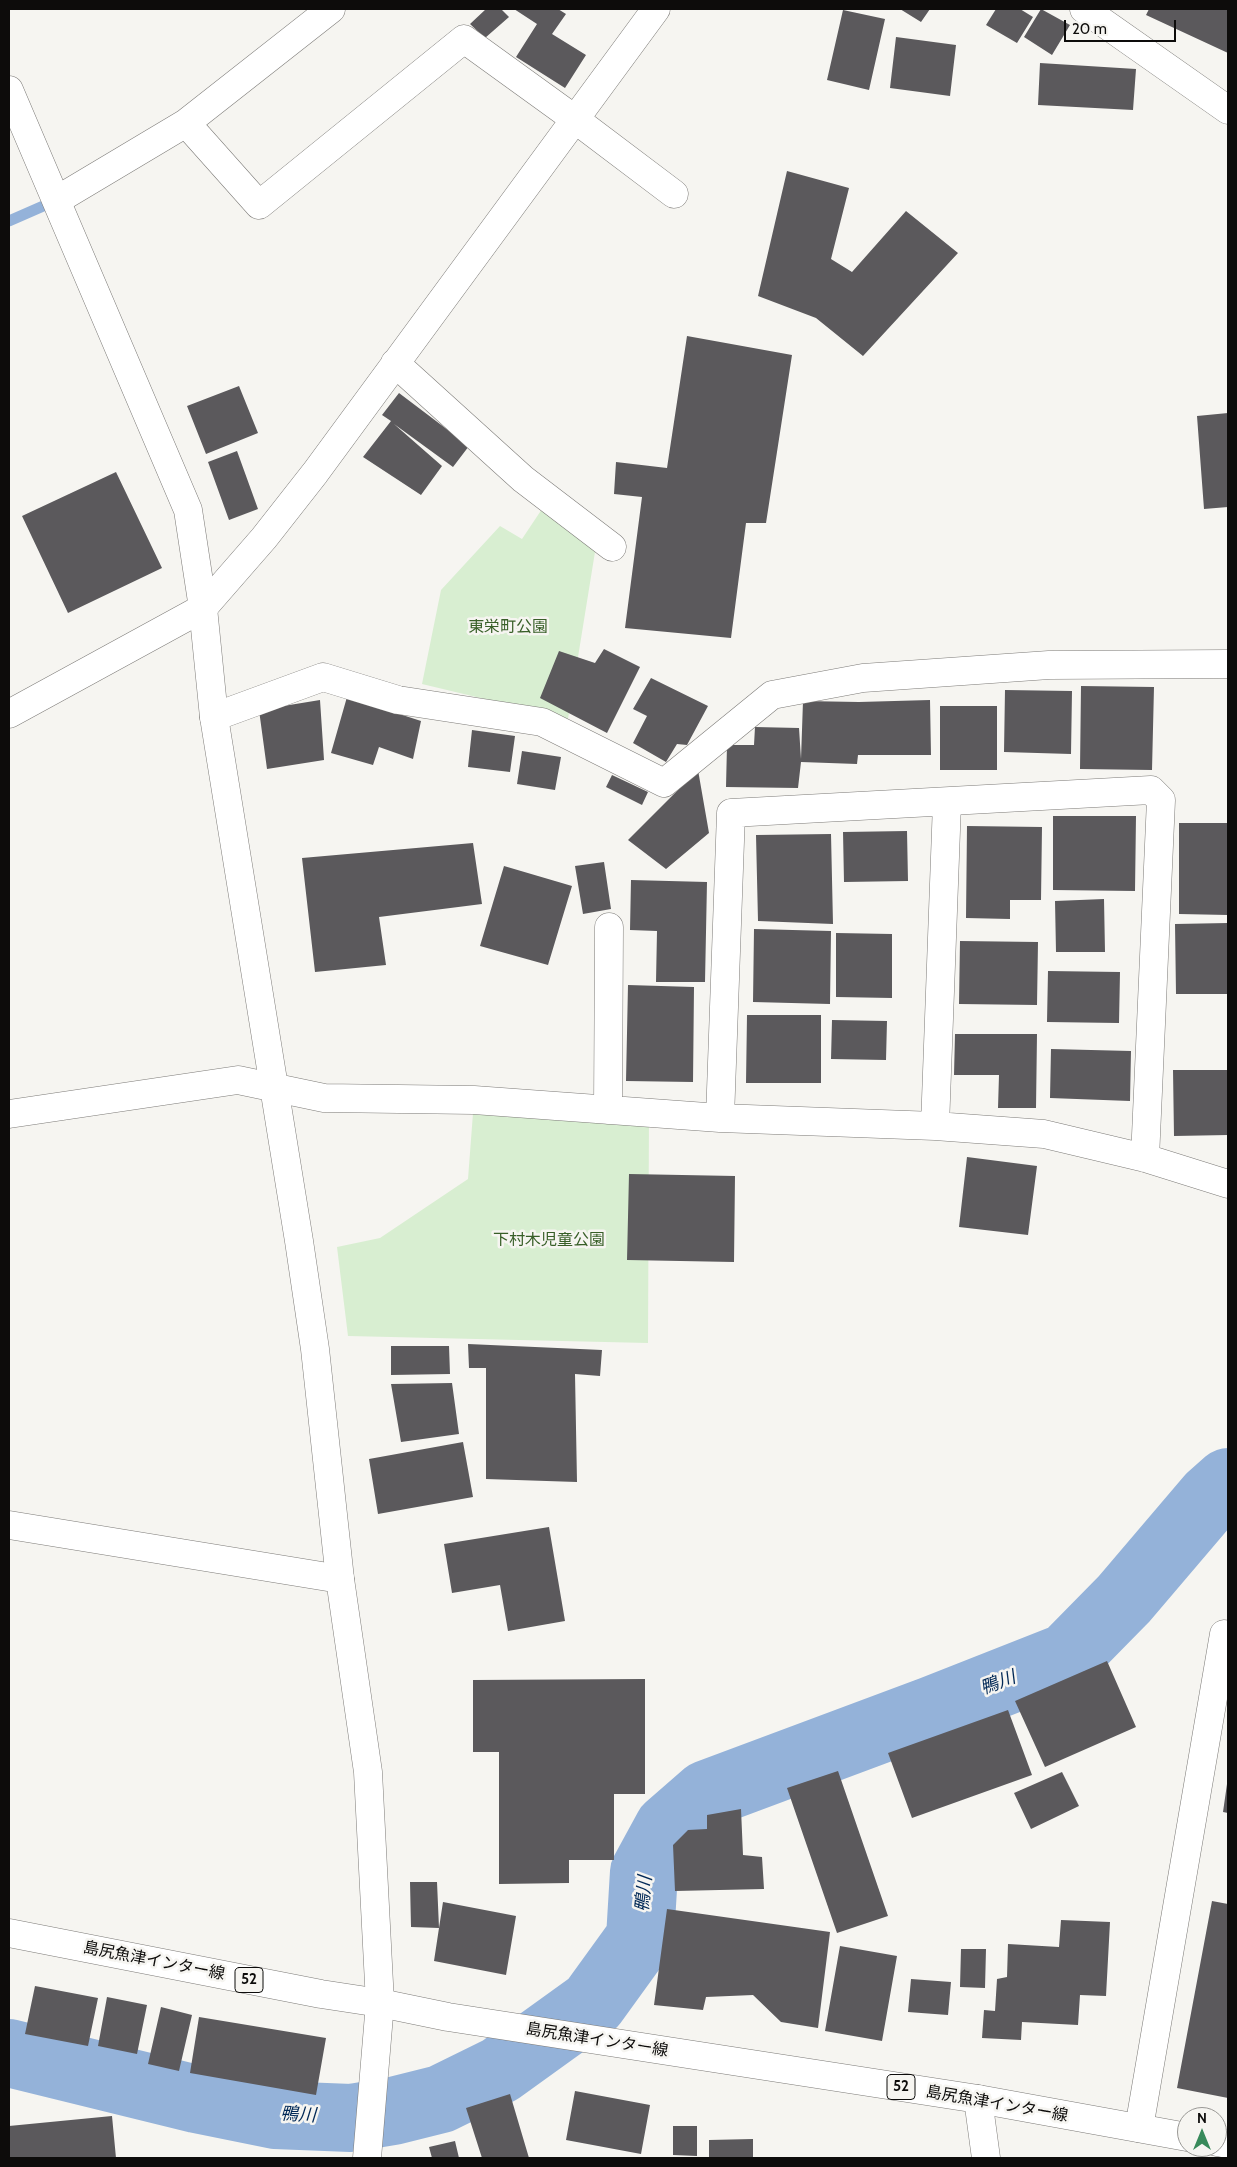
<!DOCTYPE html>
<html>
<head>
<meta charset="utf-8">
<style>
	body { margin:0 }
	#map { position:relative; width:1237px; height:2167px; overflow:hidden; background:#f6f5f1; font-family:Cabin,sans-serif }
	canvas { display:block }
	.frame { position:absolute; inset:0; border:10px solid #0d0c0b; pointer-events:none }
	.north { position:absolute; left:1177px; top:2107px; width:50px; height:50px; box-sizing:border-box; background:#f6f5f1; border:1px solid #999895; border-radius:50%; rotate:0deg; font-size:14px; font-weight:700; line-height:20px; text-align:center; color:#0d0c0b }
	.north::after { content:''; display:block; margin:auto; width:18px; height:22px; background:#388a5b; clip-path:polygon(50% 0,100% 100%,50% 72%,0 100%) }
	.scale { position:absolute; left:1064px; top:20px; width:112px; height:22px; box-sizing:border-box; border:2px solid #0d0c0b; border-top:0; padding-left:6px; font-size:15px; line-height:18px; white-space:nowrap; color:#0d0c0b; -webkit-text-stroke:4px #f6f5f1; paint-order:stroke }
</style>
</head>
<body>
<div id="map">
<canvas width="1237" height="2167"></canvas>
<div class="frame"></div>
<div class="north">N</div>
<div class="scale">20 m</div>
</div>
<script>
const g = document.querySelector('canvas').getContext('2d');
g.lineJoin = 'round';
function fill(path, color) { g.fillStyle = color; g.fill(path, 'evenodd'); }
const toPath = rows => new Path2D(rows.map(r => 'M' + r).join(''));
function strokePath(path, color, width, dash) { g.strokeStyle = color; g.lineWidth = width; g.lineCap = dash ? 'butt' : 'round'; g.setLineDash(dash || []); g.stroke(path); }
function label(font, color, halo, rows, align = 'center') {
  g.font = font + ' Cabin,"Noto Sans JP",sans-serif'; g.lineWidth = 5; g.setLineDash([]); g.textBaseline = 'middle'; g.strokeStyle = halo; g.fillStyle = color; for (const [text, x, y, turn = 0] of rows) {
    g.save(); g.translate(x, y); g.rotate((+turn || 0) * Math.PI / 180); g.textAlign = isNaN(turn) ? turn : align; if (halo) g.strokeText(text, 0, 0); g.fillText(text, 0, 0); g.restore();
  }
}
const green = toPath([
	[554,491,600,521,568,719,422,684,441,590,500,526,522,539],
	[474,1100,649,1113,648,1343,348,1336,337,1247,380,1238,468,1179]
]);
const stream = toPath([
	[9,221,57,200]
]);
const river = toPath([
	[9,2053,196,2099,275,2115,351,2118,393,2111,441,2099,500,2070,593,2003,640,1938,644,1872,668,1828,707,1794,932,1710,1067,1657,1124,1599,1210,1498,1228,1482]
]);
const building = toPath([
	[486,9,501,9,509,17,485,38,470,24],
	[514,9,558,9,566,14,552,34,586,55,565,88,516,57,537,24],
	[900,9,930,9,921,22],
	[996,9,1020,9,1033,17,1017,43,986,25],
	[1041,9,1070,25,1052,55,1024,37],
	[1149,9,1228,9,1228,53,1146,15],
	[843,10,885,19,869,90,827,80],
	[896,37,956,45,950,96,890,88],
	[1040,63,1136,69,1133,110,1038,105],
	[787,171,849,188,831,259,852,272,906,211,958,253,863,356,816,318,758,296],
	[687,336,792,355,766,523,746,523,731,638,625,628,642,497,614,494,616,462,667,468],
	[239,386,258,433,206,454,187,406],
	[399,393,469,446,453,467,394,424,442,466,421,495,363,457,391,421,382,415],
	[1228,413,1228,507,1204,509,1197,416],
	[237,451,258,509,229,520,208,462],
	[116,472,162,568,68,613,22,516],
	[604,649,640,667,607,733,540,698,559,651,595,663],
	[651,678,708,706,687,745,677,744,666,762,633,743,647,716,633,709],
	[1081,686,1154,687,1152,770,1080,769],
	[1005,690,1072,691,1071,754,1004,752],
	[347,697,421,721,413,759,379,747,373,765,331,753],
	[320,700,324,760,267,769,259,710],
	[930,700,931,755,858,755,857,764,801,762,798,788,726,787,727,745,754,745,755,727,799,728,801,759,803,701,859,702],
	[940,706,997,706,997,770,940,770],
	[472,730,515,736,510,772,468,767],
	[522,751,561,757,555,790,517,784],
	[698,770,709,833,666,869,628,840],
	[612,775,648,792,642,805,606,787],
	[1053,816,1136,816,1135,891,1053,890],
	[1179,823,1228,823,1228,915,1179,914],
	[967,826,1042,827,1041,900,1010,900,1010,919,966,918],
	[907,831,908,881,844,882,843,832],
	[831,834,833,924,758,921,756,835],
	[473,843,482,904,379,917,386,965,315,972,302,858],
	[604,862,611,909,583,914,575,866],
	[504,866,572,886,548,965,480,946],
	[631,880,707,882,705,982,656,982,657,931,630,930],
	[1104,899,1105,952,1056,952,1055,901],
	[1228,923,1228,994,1176,994,1175,924],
	[754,929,831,931,830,1004,753,1002],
	[836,933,892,934,892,998,836,997],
	[960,941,1038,942,1037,1005,959,1004],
	[1048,971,1120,972,1119,1023,1047,1022],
	[628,985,694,987,693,1082,626,1081],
	[747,1015,821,1015,821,1083,746,1083],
	[832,1020,887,1021,886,1060,831,1059],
	[955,1034,1037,1034,1036,1108,998,1108,999,1075,954,1075],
	[1051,1049,1131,1051,1130,1101,1050,1098],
	[1173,1070,1228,1070,1228,1135,1174,1136],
	[967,1157,1037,1166,1028,1235,959,1227],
	[629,1174,735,1176,734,1262,627,1260],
	[468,1344,602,1350,600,1376,575,1374,577,1482,486,1479,486,1368,469,1368],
	[391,1346,449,1346,450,1374,391,1375],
	[452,1383,459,1434,401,1442,391,1384],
	[463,1442,473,1497,378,1514,369,1459],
	[549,1527,565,1621,508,1631,500,1585,452,1593,444,1544],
	[1107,1661,1136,1727,1045,1767,1015,1701],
	[645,1679,645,1794,614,1794,614,1860,569,1860,569,1883,499,1884,499,1752,473,1752,473,1680],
	[1008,1710,1032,1775,912,1818,888,1753],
	[838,1771,888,1916,837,1933,787,1788],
	[1062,1772,1079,1806,1031,1829,1014,1793],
	[1227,1784,1228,1784,1228,1813,1223,1812],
	[741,1809,743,1855,762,1857,764,1889,675,1891,673,1845,688,1830,707,1829,707,1815],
	[410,1882,437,1882,439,1928,443,1902,516,1916,506,1975,434,1961,439,1928,411,1927],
	[1212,1901,1228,1904,1228,2098,1177,2088],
	[667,1909,830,1932,818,2028,781,2022,753,1995,706,1997,703,2010,654,2005],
	[1061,1920,1110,1922,1106,1996,1080,1995,1078,2025,1022,2022,1021,2040,982,2038,984,2010,995,2011,997,1979,1007,1977,1008,1944,1059,1947],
	[840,1946,897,1956,882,2041,825,2031],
	[961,1949,986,1949,985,1988,960,1987],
	[911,1979,951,1982,948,2015,908,2012],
	[35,1986,98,1998,88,2046,25,2034],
	[107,1997,147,2005,137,2054,98,2046],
	[161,2007,192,2015,179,2071,148,2064],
	[199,2017,326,2038,316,2095,190,2073],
	[575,2091,650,2105,641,2154,566,2140],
	[510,2094,529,2158,482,2158,466,2108],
	[112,2116,116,2158,9,2158,9,2126],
	[673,2126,697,2126,697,2156,673,2155],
	[753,2139,753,2158,709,2158,709,2140],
	[455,2141,459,2158,432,2158,429,2147]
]);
const minor = toPath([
	[186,123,259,205,464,39,576,120,674,194],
	[57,200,186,123,331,9],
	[395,363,523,479,612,547],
	[9,714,203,608,264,538,315,473,656,9],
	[214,717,323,677,398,700,542,722,664,783,772,695,863,678,1049,665,1228,664],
	[608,1110,609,927],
	[9,1114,238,1080,324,1098,474,1100,720,1118,935,1126,1044,1134,1145,1158,1228,1184],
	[720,1118,731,813,1151,790,1161,800,1145,1158],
	[935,1126,947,803],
	[9,1525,340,1579],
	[978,2099,986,2158],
	[1139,2128,1224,1634]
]);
const tertiary = toPath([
	[1084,9,1228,110],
	[9,90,188,510,203,608,214,717,299,1241,315,1349,340,1579,368,1772,380,2003,367,2158]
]);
const primary = toPath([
	[9,1933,321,1994,380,2003,448,2017,978,2099,1187,2137],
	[1217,2142,1228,2144]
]);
const shields = [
	[249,1980,28],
	[901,2087,28]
];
const shieldNames = [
	["52",249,1980],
	["52",901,2087]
];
const parkNames = [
	["東栄町公園",508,627],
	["下村木児童公園",549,1240]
];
const streetNames = [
	["島尻魚津インター線",154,1961,11],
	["島尻魚津インター線",597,2040,9],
	["島尻魚津インター線",997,2104,10]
];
const waterNames = [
	["鴨川",998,1683,-21],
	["鴨川",644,1894,-84],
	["鴨川",298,2115,3]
];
fill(green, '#d8eed1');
strokePath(stream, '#94b2d9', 11);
strokePath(river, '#94b2d9', 68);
fill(building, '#5b595c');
strokePath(minor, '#7d7b78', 29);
strokePath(tertiary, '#7d7b78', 29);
strokePath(primary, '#7d7b78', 29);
strokePath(minor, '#fff', 28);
strokePath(tertiary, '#fff', 28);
strokePath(primary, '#fff', 28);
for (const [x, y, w] of shields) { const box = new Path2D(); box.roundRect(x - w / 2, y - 12.5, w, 25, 4); g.fillStyle = '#f6f5f1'; g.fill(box); strokePath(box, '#0d0c0b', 1); }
label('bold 15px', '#0d0c0b', null, shieldNames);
label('16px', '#385f28', '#f6f5f1', parkNames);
label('16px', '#0d0c0b', '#f6f5f1', streetNames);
label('italic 18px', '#002856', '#f6f5f1', waterNames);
</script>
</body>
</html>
